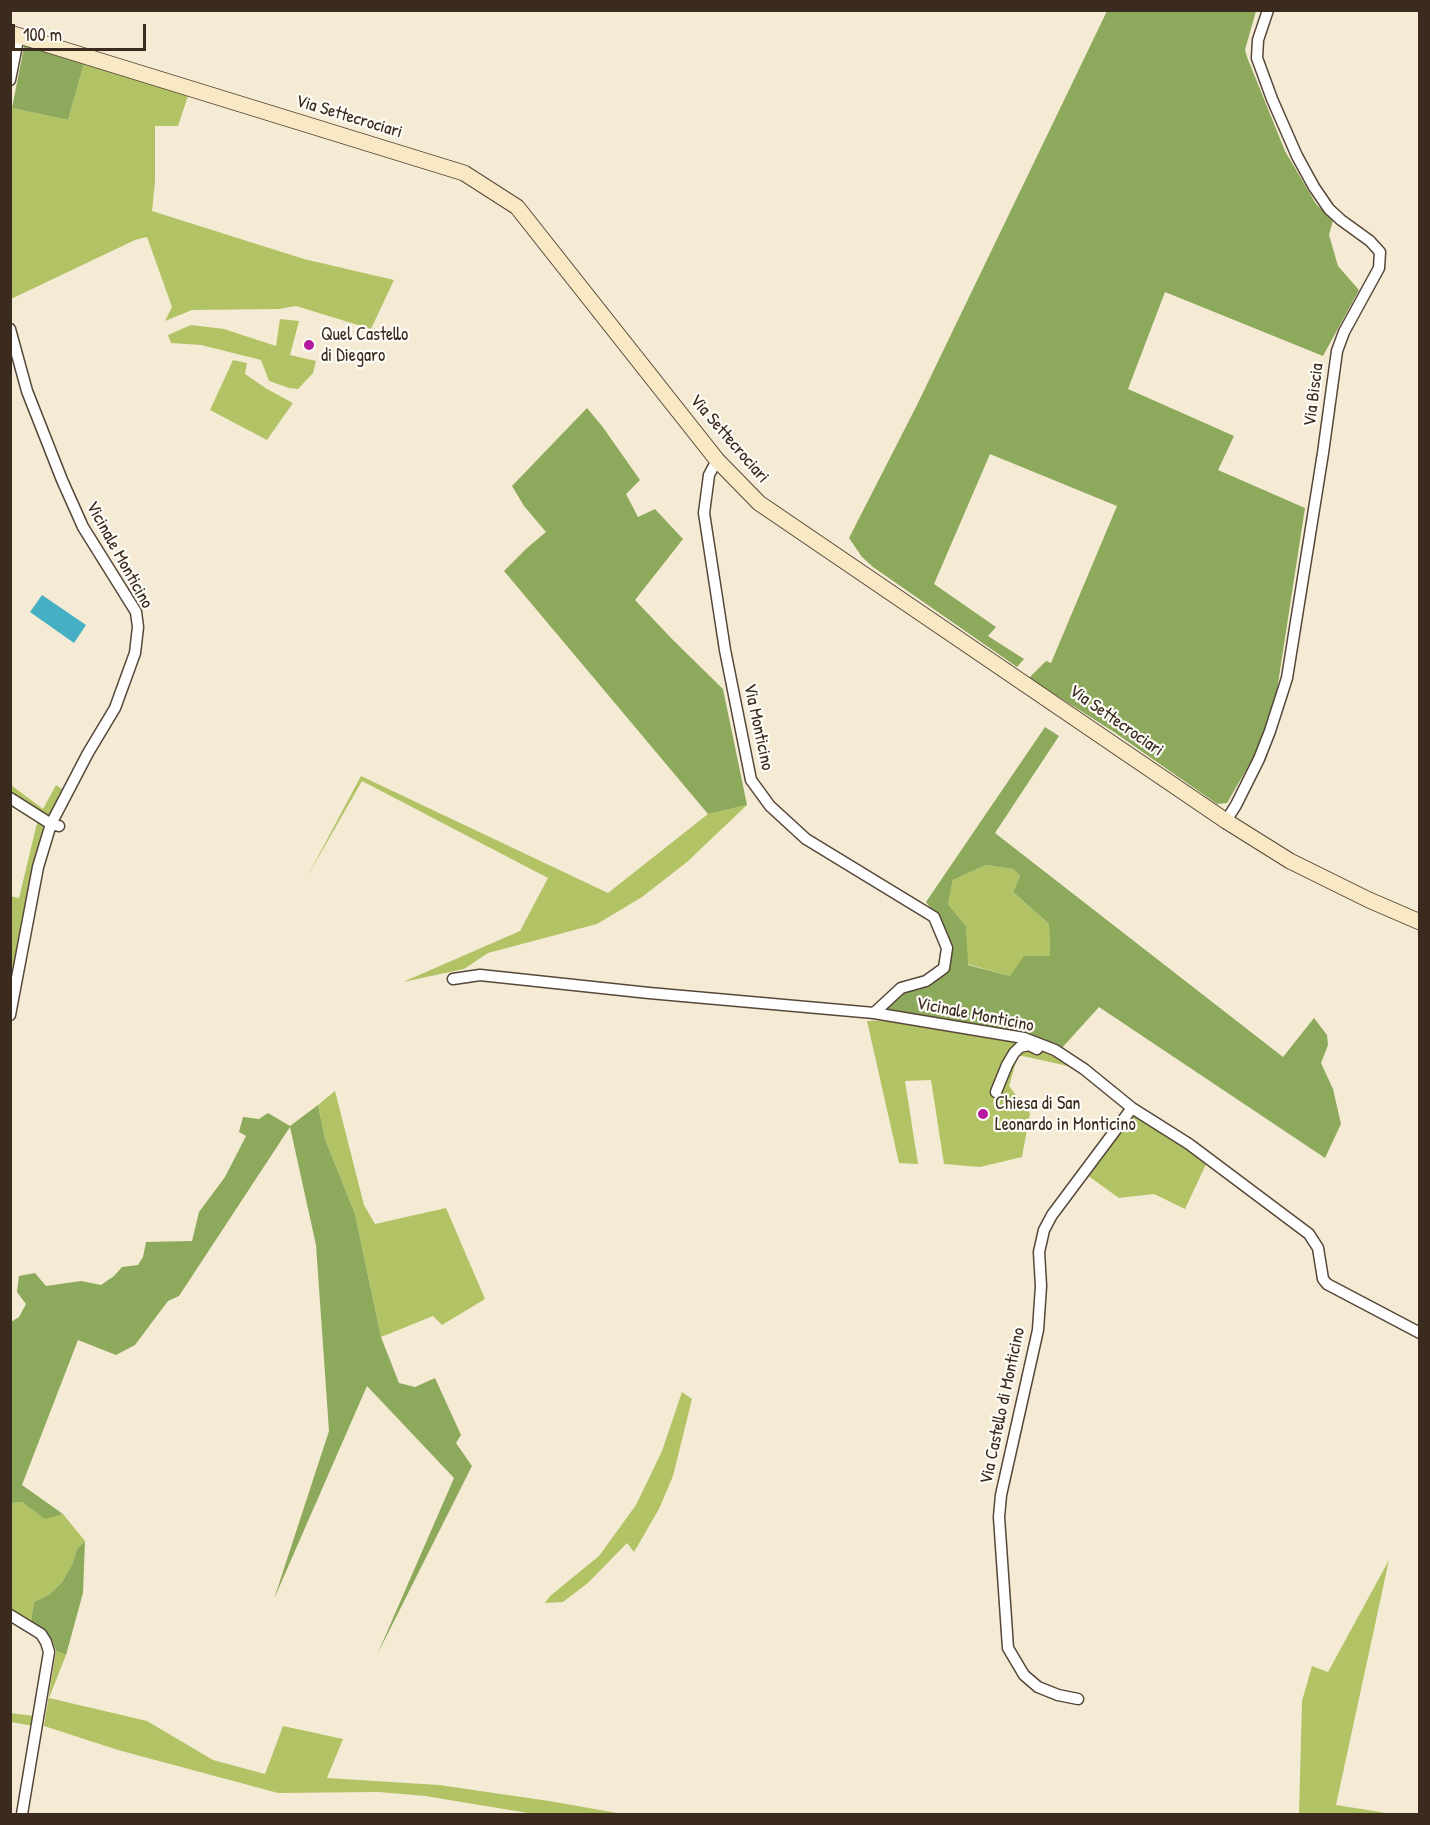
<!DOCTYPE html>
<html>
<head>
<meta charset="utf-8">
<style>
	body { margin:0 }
	#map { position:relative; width:1430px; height:1825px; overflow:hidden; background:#f5ebd5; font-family:"Patrick Hand",sans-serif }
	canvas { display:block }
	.frame { position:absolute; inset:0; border:12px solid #3b2a1e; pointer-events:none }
	.scale { position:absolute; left:12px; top:24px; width:134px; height:27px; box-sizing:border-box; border:3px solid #3b2a1e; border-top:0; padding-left:8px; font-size:18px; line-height:21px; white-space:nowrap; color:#3b2a1e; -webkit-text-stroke:4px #fdfcf7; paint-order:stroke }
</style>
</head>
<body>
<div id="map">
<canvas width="1430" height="1825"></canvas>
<div class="frame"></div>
<div class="scale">100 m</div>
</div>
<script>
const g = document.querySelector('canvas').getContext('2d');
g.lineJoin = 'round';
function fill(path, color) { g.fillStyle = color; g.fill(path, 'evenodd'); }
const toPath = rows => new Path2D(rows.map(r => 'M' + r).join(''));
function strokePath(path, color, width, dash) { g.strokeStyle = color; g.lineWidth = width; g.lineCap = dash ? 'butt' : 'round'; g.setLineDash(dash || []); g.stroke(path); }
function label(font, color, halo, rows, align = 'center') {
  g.font = font + ' "Patrick Hand",sans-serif'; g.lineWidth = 4.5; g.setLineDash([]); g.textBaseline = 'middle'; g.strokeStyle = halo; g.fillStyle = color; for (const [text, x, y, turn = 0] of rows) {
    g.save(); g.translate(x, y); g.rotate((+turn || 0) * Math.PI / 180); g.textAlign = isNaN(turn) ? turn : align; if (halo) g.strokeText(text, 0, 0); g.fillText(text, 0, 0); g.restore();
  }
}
const green = toPath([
	[85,60,189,93,178,126,155,126,155,182,152,211,304,259,394,280,371,329,296,306,279,309,192,310,165,321,172,307,147,237,135,240,11,299,10,118,12,108,68,120],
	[280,319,299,321,290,355,316,361,313,373,298,389,289,388,269,381,261,360,201,345,171,343,168,335,191,325,224,329,276,346],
	[233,360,247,363,245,374,267,389,293,403,267,440,210,410],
	[361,776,608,893,708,814,747,805,687,862,642,897,597,924,488,953,464,969,403,982,520,931,548,878,362,781,307,877],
	[11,785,43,809,56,785,62,789,43,829,27,902,16,969,11,966,10,896,19,898,38,819,11,803],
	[986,865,1013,869,1020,876,1013,892,1049,924,1050,956,1010,976,967,964,966,926,948,904,953,880],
	[894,1020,1008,1039,1045,1052,1077,1068,1018,1055,1009,1086,1030,1113,1022,1157,980,1167,944,1164,931,1080,905,1081,918,1164,899,1163,867,1021],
	[335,1091,364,1205,375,1224,446,1208,485,1299,442,1325,433,1316,381,1337,355,1214,325,1139,318,1105],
	[1129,1107,1208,1160,1185,1209,1154,1194,1119,1198,1087,1175],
	[682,1392,692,1399,673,1476,659,1509,634,1552,627,1543,588,1583,563,1602,545,1603,550,1596,599,1556,636,1505,662,1451],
	[22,1502,45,1518,63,1514,85,1541,77,1549,72,1565,62,1582,50,1594,34,1602,31,1621,11,1610,10,1503],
	[1389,1560,1336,1805,1393,1814,1299,1814,1302,1701,1312,1666,1328,1672],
	[56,1651,66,1655,49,1698,147,1721,213,1760,265,1774,283,1726,343,1739,327,1778,439,1785,549,1801,623,1814,534,1814,425,1796,379,1792,278,1793,118,1750,44,1726],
	[10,1713,34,1716,33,1726,11,1722]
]);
const forest = toPath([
	[1107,11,1256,11,1245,50,1247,57,1285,151,1316,204,1333,220,1329,235,1338,266,1359,290,1323,356,1165,292,1128,389,1234,436,1218,470,1305,508,1275,703,1253,758,1227,803,1217,804,1114,732,1029,678,1046,661,1051,663,1117,506,990,454,934,584,996,627,988,636,1024,659,1017,667,873,567,862,557,849,538,917,405],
	[25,42,85,60,68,120,12,108],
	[587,408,602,426,640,480,626,494,638,517,655,509,683,539,635,600,673,640,723,689,747,805,708,814,504,571,527,548,546,532,524,506,512,486],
	[1045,727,1059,736,995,833,1283,1057,1314,1018,1327,1035,1328,1045,1321,1063,1333,1089,1341,1124,1325,1158,1099,1007,1061,1049,990,1026,881,1012,902,992,947,972,952,947,939,919,926,902],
	[986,865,1013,869,1020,876,1013,892,1049,924,1050,956,1024,956,1010,976,968,965,966,926,948,904,953,880],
	[318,1105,325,1139,355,1214,381,1337,399,1383,415,1387,435,1378,461,1435,456,1443,472,1466,377,1655,454,1478,367,1386,274,1599,329,1431,316,1245,290,1127,179,1296,168,1301,135,1345,116,1355,78,1340,22,1485,63,1514,45,1519,22,1502,11,1503,11,1322,19,1317,26,1304,17,1292,19,1276,35,1273,46,1286,81,1281,101,1285,114,1276,122,1267,138,1265,143,1257,146,1242,192,1241,199,1212,225,1177,246,1136,239,1132,243,1117,259,1119,268,1113,290,1126],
	[85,1541,83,1593,66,1655,56,1651,52,1640,31,1621,34,1602,50,1594,62,1582,72,1565,77,1549]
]);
const water = toPath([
	[42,595,86,625,74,643,30,612]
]);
const street = toPath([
	[10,80,19,35],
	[10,329,27,391,62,480,83,527,136,612,138,627,135,653,115,708,88,753,51,824,38,867,10,1015],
	[717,460,709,475,704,513,725,650,751,780,770,806,806,839,934,917,947,948,944,968,926,981,901,988,874,1013],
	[10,798,51,824,59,826],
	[1226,821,1236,805,1259,759,1270,731,1287,678,1323,453,1337,351,1344,332,1379,268,1380,252,1370,241,1341,220,1329,209,1314,187,1297,156,1272,99,1257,58,1258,40,1268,10],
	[453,979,480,975,649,993,874,1013,1024,1038,1055,1050,1084,1069,1132,1108,1189,1144,1309,1234,1318,1248,1323,1279,1327,1284,1420,1333],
	[996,1092,1007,1065,1014,1053,1020,1047,1029,1045,1037,1049],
	[10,1615,41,1634,46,1642,49,1652,22,1814],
	[1078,1699,1058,1695,1038,1687,1024,1675,1008,1648,999,1517,1001,1495,1038,1330,1041,1286,1039,1252,1044,1230,1052,1215,1132,1108]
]);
const secondary = toPath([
	[10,33,464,173,517,207,717,460,759,503,1226,821,1290,861,1369,900,1420,922]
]);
const markers = [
	[309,345,6,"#b5179e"],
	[983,1114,6,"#b5179e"]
];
const streetNames = [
	["Via Settecrociari",349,117,17],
	["Via Biscia",1314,395,-83],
	["Via Settecrociari",729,439,49],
	["Vicinale Monticino",119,555,61],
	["Via Settecrociari",1116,721,35],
	["Via Monticino",758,727,78],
	["Vicinale Monticino",975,1015,11],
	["Via Castello di Monticino",1003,1406,-78]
];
const poiNames = [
	["Quel Castello",321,335],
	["di Diegaro",321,356],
	["Chiesa di San",995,1104],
	["Leonardo in Monticino",995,1125]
];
fill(green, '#b2c366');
fill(forest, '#8da95b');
fill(water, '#45b0c4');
strokePath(street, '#574739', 13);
strokePath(secondary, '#574739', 17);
strokePath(street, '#fff', 10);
strokePath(secondary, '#f8e8c3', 15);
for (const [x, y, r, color] of markers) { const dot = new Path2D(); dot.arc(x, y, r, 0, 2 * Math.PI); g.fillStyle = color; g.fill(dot); strokePath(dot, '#fdfcf7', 2); }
label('18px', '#3b2a1e', '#fdfcf7', streetNames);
label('18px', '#3b2a1e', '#fdfcf7', poiNames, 'left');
</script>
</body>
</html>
